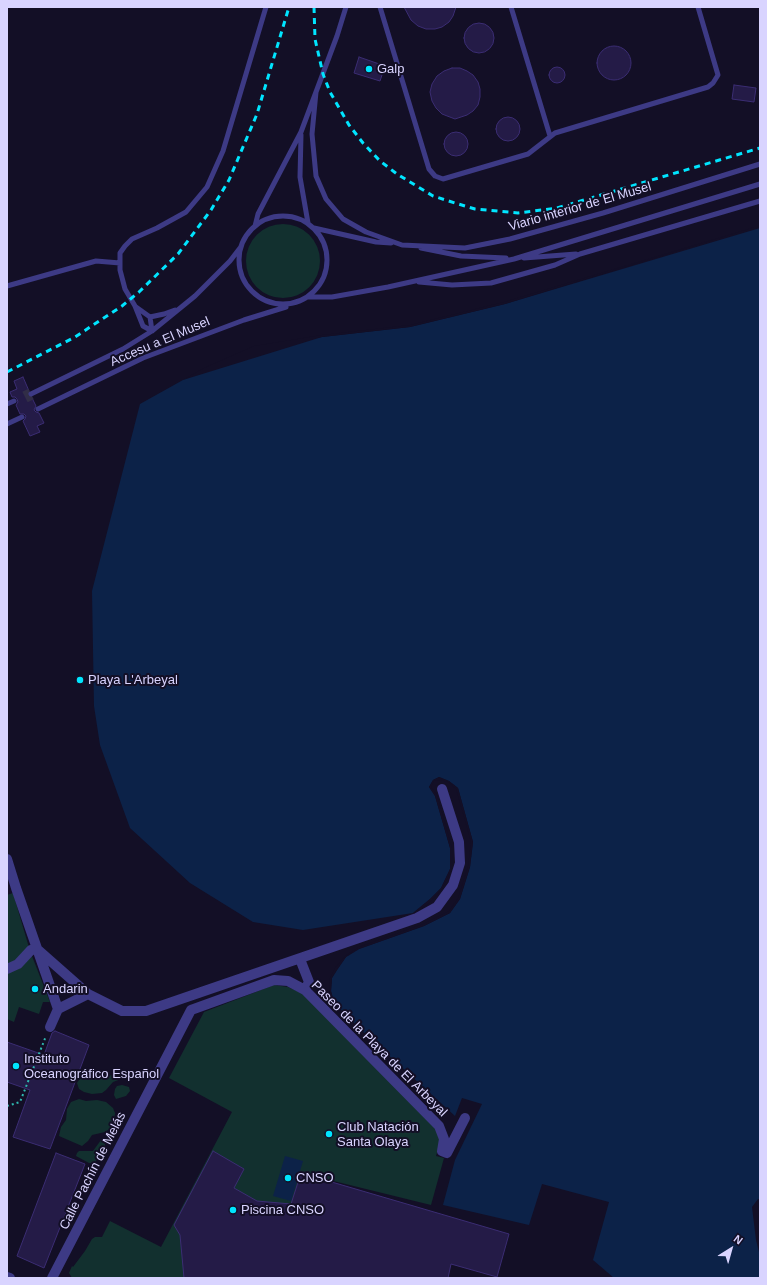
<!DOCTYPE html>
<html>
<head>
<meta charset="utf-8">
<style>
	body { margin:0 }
	#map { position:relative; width:767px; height:1285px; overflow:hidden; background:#130f26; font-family:Arial,sans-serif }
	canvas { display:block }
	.frame { position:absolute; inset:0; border:8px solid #d9d4ff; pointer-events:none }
	.north { position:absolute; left:711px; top:1229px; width:40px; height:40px; -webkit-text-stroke:3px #130f26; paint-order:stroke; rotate:37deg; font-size:11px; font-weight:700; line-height:16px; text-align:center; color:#d9d4ff }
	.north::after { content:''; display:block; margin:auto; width:14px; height:18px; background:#d9d4ff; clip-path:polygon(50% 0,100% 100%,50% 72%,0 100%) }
</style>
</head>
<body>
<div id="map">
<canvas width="767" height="1285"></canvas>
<div class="frame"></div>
<div class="north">N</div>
</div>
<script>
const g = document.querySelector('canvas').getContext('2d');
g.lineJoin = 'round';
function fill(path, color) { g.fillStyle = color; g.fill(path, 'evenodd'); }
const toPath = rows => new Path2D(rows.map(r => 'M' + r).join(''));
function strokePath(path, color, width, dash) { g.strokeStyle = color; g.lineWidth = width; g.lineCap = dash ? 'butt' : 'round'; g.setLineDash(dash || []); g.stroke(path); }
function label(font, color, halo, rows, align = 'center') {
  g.font = font + ' Arial,sans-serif'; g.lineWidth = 4; g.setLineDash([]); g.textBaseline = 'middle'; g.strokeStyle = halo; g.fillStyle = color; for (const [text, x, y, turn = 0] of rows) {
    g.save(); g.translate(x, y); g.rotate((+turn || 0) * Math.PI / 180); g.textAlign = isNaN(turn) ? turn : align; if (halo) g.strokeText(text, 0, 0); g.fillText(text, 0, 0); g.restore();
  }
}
const green = toPath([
	'246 261a37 37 0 1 1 74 0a37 37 0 1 1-74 0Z',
	[13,893,30,951,50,1002,43,1002,39,1014,19,1007,14,1022,7,1019,7,895],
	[274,985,288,987,302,993,436,1127,440,1142,436,1156,444,1158,431,1205,301,1173,287,1217,249,1278,72,1278,69,1273,72,1266,73,1267,85,1251,92,1239,95,1237,102,1237,110,1221,161,1247,232,1112,169,1078,204,1012],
	[91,1075,101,1077,113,1075,121,1079,113,1082,106,1090,102,1093,92,1094,84,1092,79,1089,77,1083,81,1077],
	[122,1085,129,1087,130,1091,126,1096,116,1099,114,1095,115,1089,117,1086],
	[79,1099,86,1101,97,1100,106,1102,113,1108,115,1113,114,1120,111,1128,105,1132,92,1135,88,1141,82,1146,59,1136,61,1127,66,1120,67,1109,71,1102],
	[101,1140,105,1142,105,1146,95,1163,89,1163,76,1156,77,1153,79,1151,93,1151]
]);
const water = toPath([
	[760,228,760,1199,758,1199,752,1207,756,1240,760,1256,760,1278,614,1278,593,1260,609,1202,542,1184,529,1225,443,1205,455,1160,482,1104,462,1098,455,1116,360,1029,334,1003,331,991,332,978,337,970,346,957,359,949,424,926,450,913,460,899,470,867,473,842,458,788,449,781,439,777,433,780,429,787,435,796,450,848,450,869,441,888,430,899,413,913,303,930,253,922,190,883,130,828,100,745,94,706,92,591,140,404,183,380,254,348,322,337,410,327,505,304],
	[285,1156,303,1161,291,1201,273,1196]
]);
const pier = toPath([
	[755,227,505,304,410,327,322,337,183,380,204,368,254,346,322,335,410,325,504,302],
	[439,777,449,781,458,788,473,842,470,867,460,899,450,913,424,926,359,949,346,957,337,970,332,978,331,991,335,1006,329,991,330,978,335,968,345,956,359,947,423,924,449,911,458,898,468,866,471,842,456,789,448,782,439,780,434,781,431,787,437,795,452,848,452,869,442,889,431,901,414,915,413,913,430,899,441,888,450,869,450,848,435,796,429,787,433,780]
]);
const building = toPath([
	[404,7,456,7,453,16,449,22,442,27,435,29,426,29,418,26,411,20,404,7],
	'464 38a15 15 0 1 1 30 0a15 15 0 1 1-30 0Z',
	'597 63a17 17 0 1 1 34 0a17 17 0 1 1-34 0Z',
	[359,57,385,66,380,81,354,73,359,57],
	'549 75a8 8 0 1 1 16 0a8 8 0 1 1-16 0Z',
	[452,68,460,68,467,71,473,75,478,82,480,89,480,97,478,105,473,111,467,115,455,119,442,114,436,108,432,101,430,92,432,84,437,76,444,71,452,68],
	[734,85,756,88,754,102,732,99,734,85],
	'496 129a12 12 0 1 1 24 0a12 12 0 1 1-24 0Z',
	'444 144a12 12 0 1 1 24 0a12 12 0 1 1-24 0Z',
	[23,377,29,391,27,395,29,397,32,398,36,406,34,410,36,412,39,413,44,423,37,426,40,432,30,436,23,421,25,419,26,416,24,414,20,414,16,405,18,402,17,399,15,397,12,397,10,392,17,389,14,381,23,377],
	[55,1031,89,1045,50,1149,13,1137,30,1090,7,1082,7,1042,44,1055,52,1033,55,1031],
	[213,1151,244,1169,234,1188,257,1201,291,1204,301,1173,509,1234,497,1277,451,1264,448,1278,184,1278,180,1235,174,1225,213,1151],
	[56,1153,85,1164,44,1268,17,1256,56,1153]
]);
const highwayTunnel = toPath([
	[25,397,31,394]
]);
const path = toPath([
	[7,1106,20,1102,46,1036]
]);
const lane = toPath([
	[380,7,429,169,435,176,443,179,528,154,555,133,708,87,713,83,718,75,698,7],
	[511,7,550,136],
	[316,92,312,134,316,176,326,199,343,219,366,232,402,245,465,248,510,239,603,213,760,164],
	[301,135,300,177,308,223],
	'239 260a44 44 0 1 1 88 0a44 44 0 1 1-88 0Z',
	[255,226,258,214,301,132,337,36,346,7],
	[314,228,376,242,391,243],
	[421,248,461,256,506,258],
	[524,258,576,254],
	[419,282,452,285,491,283,555,265,580,254,760,201],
	[7,286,96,261,120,263],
	[309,297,332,297,388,287,514,259,760,184],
	[136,307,150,317,152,331],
	[150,317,164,314,175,310],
	[152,331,143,326,135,306,125,289,120,270,120,253,125,246,132,239,157,228,186,212,207,187,223,151,266,7],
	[31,394,123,349,152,331,195,296,230,261,240,248],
	[7,404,14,401],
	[38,409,143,358,244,320,286,307],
	[7,424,22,417]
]);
const street = toPath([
	[7,859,16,888,58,1009,88,994,122,1011,146,1011,417,918,437,907,453,885,460,863,459,842,442,789],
	[300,959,309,982,305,990],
	[7,969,18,964,31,950,37,949,88,994],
	[50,1027,58,1009],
	[7,1277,10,1278],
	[52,1278,191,1010,274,980,288,981,305,990,439,1126,444,1139,442,1151,447,1153,465,1118]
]);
const rail = toPath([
	[314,7,315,39,323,74,330,92,349,125,363,143,380,161,397,174,433,196,455,203,475,209,518,213,557,208,760,148],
	[7,372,75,337,122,306,139,292,178,254,211,210,229,180,257,114,289,7]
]);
const markers = [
	[369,69,4,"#00e5ff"],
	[80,680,4,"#00e5ff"],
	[35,989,4,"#00e5ff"],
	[16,1066,4,"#00e5ff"],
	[329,1134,4,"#00e5ff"],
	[288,1178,4,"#00e5ff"],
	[233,1210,4,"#00e5ff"]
];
const poiNames = [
	["Galp",377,69],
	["Playa L'Arbeyal",88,680],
	["Andarin",43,989],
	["Instituto",24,1059],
	["Oceanográfico Español",24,1074],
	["Club Natación",337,1127],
	["Santa Olaya",337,1142],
	["CNSO",296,1178],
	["Piscina CNSO",241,1210]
];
const streetNames = [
	["Viario interior de El Musel",580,207,-16],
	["Accesu a El Musel",160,342,-23],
	["Paseo de la Playa de El Arbeyal",379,1049,45],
	["Calle Pachín de Melás",93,1171,-63]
];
fill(green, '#12302f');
fill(water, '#0c2248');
fill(pier, '#130f26');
fill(building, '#241b47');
strokePath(building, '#3b2d73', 1);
strokePath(highwayTunnel, '#312d47', 12, [12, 6]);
strokePath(path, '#2fb8b0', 2, [2, 3]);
strokePath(lane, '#3d3a85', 5);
strokePath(street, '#3d3a85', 10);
strokePath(rail, '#00e5ff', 3, [6, 5]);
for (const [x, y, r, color] of markers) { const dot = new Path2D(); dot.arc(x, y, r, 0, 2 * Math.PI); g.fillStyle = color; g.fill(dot); strokePath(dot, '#130f26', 1.5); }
label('13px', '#d9d4ff', '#130f26', poiNames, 'left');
label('13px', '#d9d4ff', '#130f26', streetNames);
</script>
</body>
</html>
